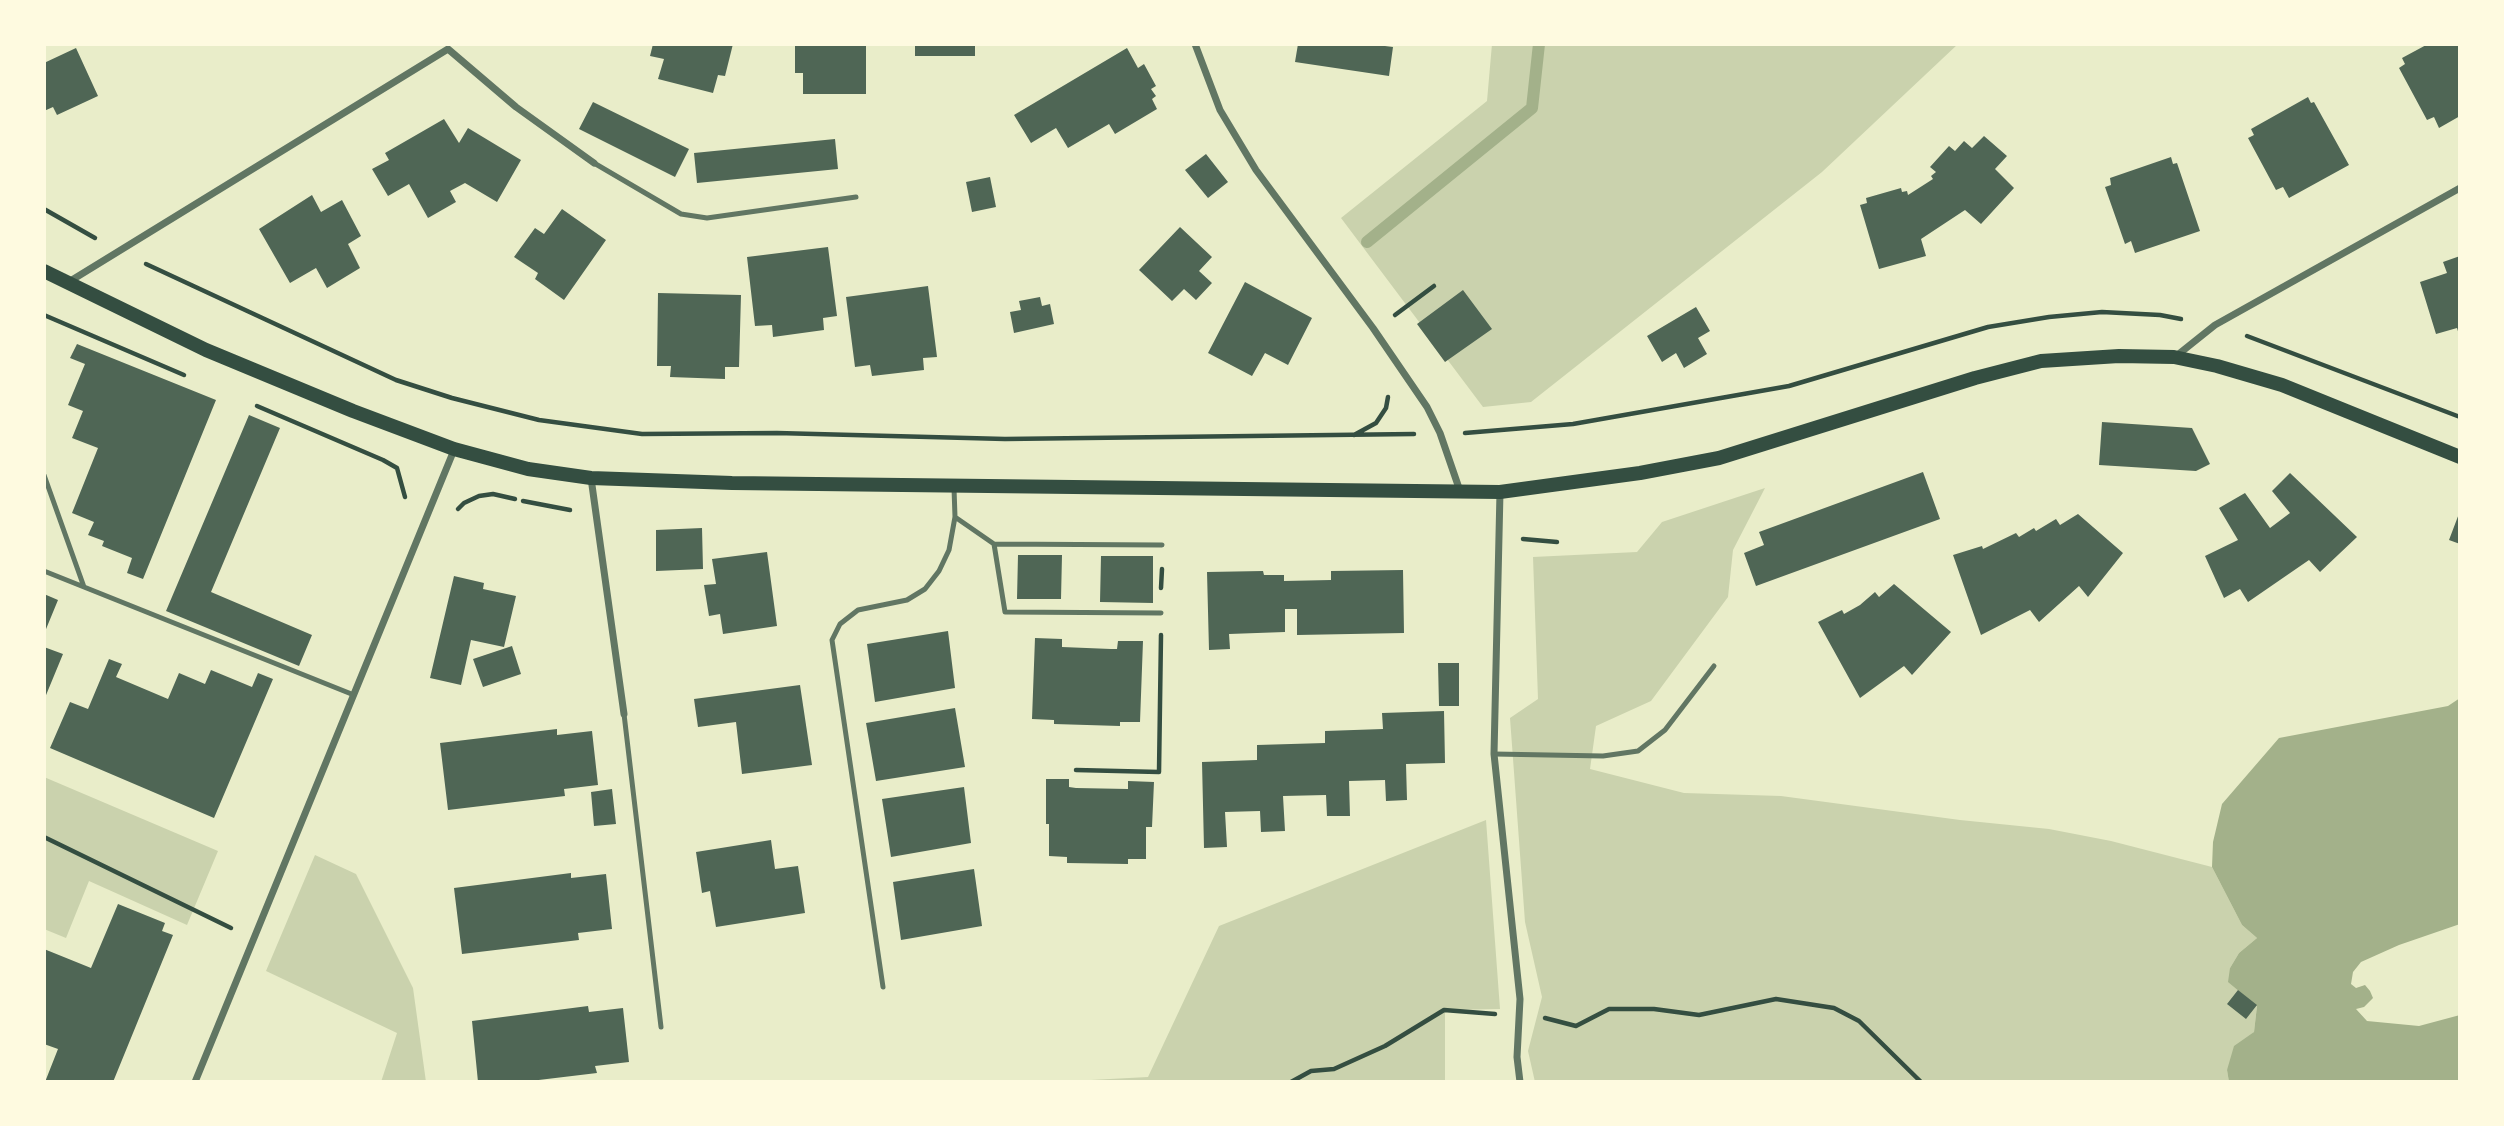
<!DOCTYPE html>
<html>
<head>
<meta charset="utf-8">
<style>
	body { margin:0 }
	#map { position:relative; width:2504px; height:1126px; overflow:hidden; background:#e9edc9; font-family:"Titillium Web",sans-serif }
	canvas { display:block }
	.frame { position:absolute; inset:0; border:46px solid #fefae0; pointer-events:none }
</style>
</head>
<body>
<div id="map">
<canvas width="2504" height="1126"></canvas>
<div class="frame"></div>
</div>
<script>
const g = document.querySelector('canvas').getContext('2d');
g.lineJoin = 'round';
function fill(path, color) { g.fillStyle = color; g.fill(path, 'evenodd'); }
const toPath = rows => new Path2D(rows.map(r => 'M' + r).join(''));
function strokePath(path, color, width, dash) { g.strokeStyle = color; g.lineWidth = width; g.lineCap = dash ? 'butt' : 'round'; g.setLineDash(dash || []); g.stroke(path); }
const green = toPath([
	[1492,44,1958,44,1822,172,1531,402,1483,407,1341,218,1487,101],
	[1765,488,1733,550,1728,597,1651,701,1596,726,1590,769,1684,793,1781,796,1960,820,2049,829,2111,841,2212,867,2242,925,2257,938,2239,953,2230,968,2257,1005,2254,1032,2227,1070,2229,1082,1535,1082,1528,1051,1542,997,1525,922,1510,718,1538,699,1533,557,1637,552,1662,522],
	[44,777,218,851,187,925,89,881,66,938,44,929],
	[1486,820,1500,1009,1445,1010,1445,1082,1053,1082,1148,1077,1219,926],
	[315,855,356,874,413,988,426,1082,381,1082,397,1033,266,971]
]);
const water = toPath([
	[2460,698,2460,924,2399,945,2361,962,2353,972,2351,984,2356,988,2365,985,2370,991,2373,998,2364,1007,2356,1009,2367,1021,2419,1026,2460,1015,2460,1082,2229,1082,2227,1070,2234,1046,2254,1032,2257,1006,2228,982,2230,968,2239,953,2257,938,2242,925,2212,867,2213,842,2222,804,2279,738,2448,706]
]);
const stream = toPath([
	[1367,242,1532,108,1539,44]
]);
const building = toPath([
	[653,44,733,44,725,76,718,75,713,93,658,79,664,59,650,56],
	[795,44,866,44,866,94,803,94,803,73,795,73],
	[915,44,975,44,975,56,915,56],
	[1298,44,1369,44,1393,47,1389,76,1295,62],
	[2428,44,2460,44,2460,116,2439,128,2434,117,2427,120,2399,68,2405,64,2402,58],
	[76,48,98,96,57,115,53,107,44,111,44,63],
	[1127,48,1138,68,1144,64,1156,86,1151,89,1156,96,1152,99,1157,109,1115,134,1109,124,1068,148,1056,128,1031,143,1014,115],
	[2308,97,2311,103,2314,102,2349,165,2289,198,2283,187,2276,190,2248,138,2254,135,2251,129],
	[593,102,689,149,675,177,579,129],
	[444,119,459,143,468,128,521,160,497,202,465,183,450,191,456,202,428,218,409,184,388,196,372,169,389,160,385,153],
	[1984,136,2007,156,1995,169,2014,188,1981,224,1965,210,1921,239,1926,256,1879,269,1860,205,1867,203,1866,198,1901,188,1902,192,1907,191,1908,195,1933,179,1931,176,1936,172,1930,167,1949,146,1955,151,1964,141,1972,148],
	[835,139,838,169,697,183,694,153],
	[1206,154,1228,182,1208,198,1185,170],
	[2171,157,2173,164,2177,163,2200,231,2135,253,2131,241,2125,244,2105,187,2111,185,2110,178],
	[990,177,996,207,972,212,966,182],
	[312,195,321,212,342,200,361,236,348,244,360,268,327,288,316,268,290,283,259,229],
	[562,209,606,240,564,300,535,279,538,273,514,257,535,228,544,234],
	[1180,227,1212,257,1199,271,1212,283,1196,300,1184,289,1172,301,1139,270],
	[828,247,837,316,823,318,824,330,773,337,772,325,755,326,747,257],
	[2460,256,2460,338,2457,328,2436,334,2420,282,2447,273,2443,262],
	[1245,282,1312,318,1288,365,1265,353,1252,376,1208,353],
	[928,286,937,357,923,358,924,370,872,376,870,365,855,367,846,297],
	[1463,290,1492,329,1445,362,1417,324],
	[658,293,741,295,739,367,725,367,725,379,670,377,671,366,657,366],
	[1040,297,1042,306,1050,304,1054,324,1014,333,1010,312,1021,310,1019,301],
	[1696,307,1710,331,1698,338,1707,354,1684,368,1676,353,1662,362,1647,336],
	[77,344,216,400,143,579,127,573,132,558,102,546,104,541,88,535,94,522,72,513,98,448,72,438,83,411,68,405,85,364,70,358],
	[249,415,280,428,211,592,312,635,299,666,166,611],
	[2102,422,2192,428,2210,464,2196,471,2099,465],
	[1923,472,1940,519,1756,586,1744,553,1764,545,1759,532],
	[2290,473,2357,537,2320,572,2309,560,2248,602,2240,589,2224,598,2205,556,2238,540,2219,508,2245,493,2270,528,2290,513,2272,491],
	[2460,511,2460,544,2449,540],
	[2078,514,2123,553,2088,597,2079,586,2039,622,2030,610,1981,635,1953,555,1982,546,1983,549,2016,533,2019,537,2034,528,2036,531,2056,519,2060,525],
	[702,528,703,569,656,571,656,530],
	[767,552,777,626,723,634,720,614,709,616,704,585,716,584,712,559],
	[1018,555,1062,555,1061,599,1017,599],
	[1101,556,1153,556,1153,603,1100,602],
	[1403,570,1404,633,1297,635,1297,609,1285,609,1285,632,1229,634,1230,649,1209,650,1207,572,1263,571,1264,575,1284,575,1284,581,1331,580,1331,571],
	[454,576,484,583,483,589,516,596,504,647,471,640,461,685,430,678],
	[1894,584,1951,632,1912,675,1904,666,1860,698,1818,622,1842,610,1844,614,1860,605,1875,592,1879,597],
	[44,594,58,600,44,634],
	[948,631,955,688,875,702,867,644],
	[1035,638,1062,639,1062,647,1111,649,1117,649,1118,641,1143,641,1140,722,1120,722,1120,726,1054,724,1054,720,1032,719],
	[512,646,521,674,483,687,473,659],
	[44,647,63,654,44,700],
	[109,659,122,664,116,677,168,699,179,673,205,684,211,670,252,687,258,673,273,679,214,818,50,748,70,702,88,709],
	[1438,663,1459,663,1459,706,1439,706],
	[800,685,812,765,742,774,736,722,698,727,694,699],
	[955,708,965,767,876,781,866,723],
	[1444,711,1445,763,1406,764,1407,800,1386,801,1385,780,1349,781,1350,816,1327,816,1326,795,1283,796,1285,831,1261,832,1260,811,1225,812,1227,847,1204,848,1202,762,1257,760,1257,745,1325,743,1325,731,1383,729,1382,713],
	[557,729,557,735,592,731,598,785,564,789,565,796,448,810,440,743],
	[1046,779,1069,779,1069,787,1076,788,1128,789,1128,781,1154,782,1152,827,1146,827,1146,859,1128,859,1128,864,1067,863,1067,857,1049,856,1049,824,1046,824],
	[964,787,971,843,891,857,882,799],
	[612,789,616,824,594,826,591,792],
	[771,840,775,869,798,866,805,913,716,927,710,891,702,893,696,852],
	[974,869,982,926,901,940,893,882],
	[571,873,571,878,606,874,612,929,578,933,579,940,462,954,454,888],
	[118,904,165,923,162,931,173,935,113,1082,45,1082,58,1049,44,1044,44,949,91,968],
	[2238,990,2257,1005,2246,1019,2227,1004],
	[588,1006,589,1012,623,1008,629,1062,595,1066,597,1073,522,1082,478,1082,472,1021]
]);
const path = toPath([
	[44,209,95,238],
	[146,264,396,380,452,398,539,420,642,434,777,433,1005,439,1414,434],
	[44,315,184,375],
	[1395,315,1434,286],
	[2247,336,2460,417],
	[257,406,383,460,397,468,405,497],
	[1465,433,1573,424,1789,386,1988,327,2049,317,2102,312,2160,315,2181,319],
	[1354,435,1376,423,1386,408,1388,397],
	[523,501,570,510],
	[458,509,464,503,479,496,493,494,515,499],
	[1523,539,1557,542],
	[1161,588,1162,569],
	[1076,770,1159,772,1161,635],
	[44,837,231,928],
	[1545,1018,1576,1026,1609,1009,1654,1009,1699,1015,1776,999,1834,1008,1859,1021,1921,1082],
	[1291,1082,1311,1071,1334,1069,1385,1046,1444,1010,1495,1014]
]);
const service = toPath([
	[594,163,681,214,707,218,856,197],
	[44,475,84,587],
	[955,517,994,544,1162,545],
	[994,544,1005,612,1161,613],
	[44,571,354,695],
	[624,714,661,1027],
	[1494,754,1603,756,1638,751,1665,730,1714,666],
	[883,987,832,640,840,624,858,610,907,600,925,589,939,571,949,550,955,517,954,488]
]);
const minor = toPath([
	[1195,44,1220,110,1256,170,1373,328,1427,407,1440,433,1460,491],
	[67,283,448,49,516,107,594,163],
	[2175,357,2215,325,2460,188],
	[591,478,624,714],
	[1500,492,1494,754,1520,999,1517,1057,1520,1082],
	[195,1082,454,450]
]);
const secondary = toPath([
	[44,271,206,350,353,411,454,449,528,469,591,478,732,483,1500,492,1640,473,1719,458,1975,378,2041,361,2119,356,2174,357,2217,366,2282,385,2460,457]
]);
fill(green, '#cad2ad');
fill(water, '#a3b18a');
strokePath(stream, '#a3b18a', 12);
fill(building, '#4f6655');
strokePath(path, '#344e41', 4.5);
strokePath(service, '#617663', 5);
strokePath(minor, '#617663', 7);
strokePath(secondary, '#344e41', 14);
</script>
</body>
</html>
